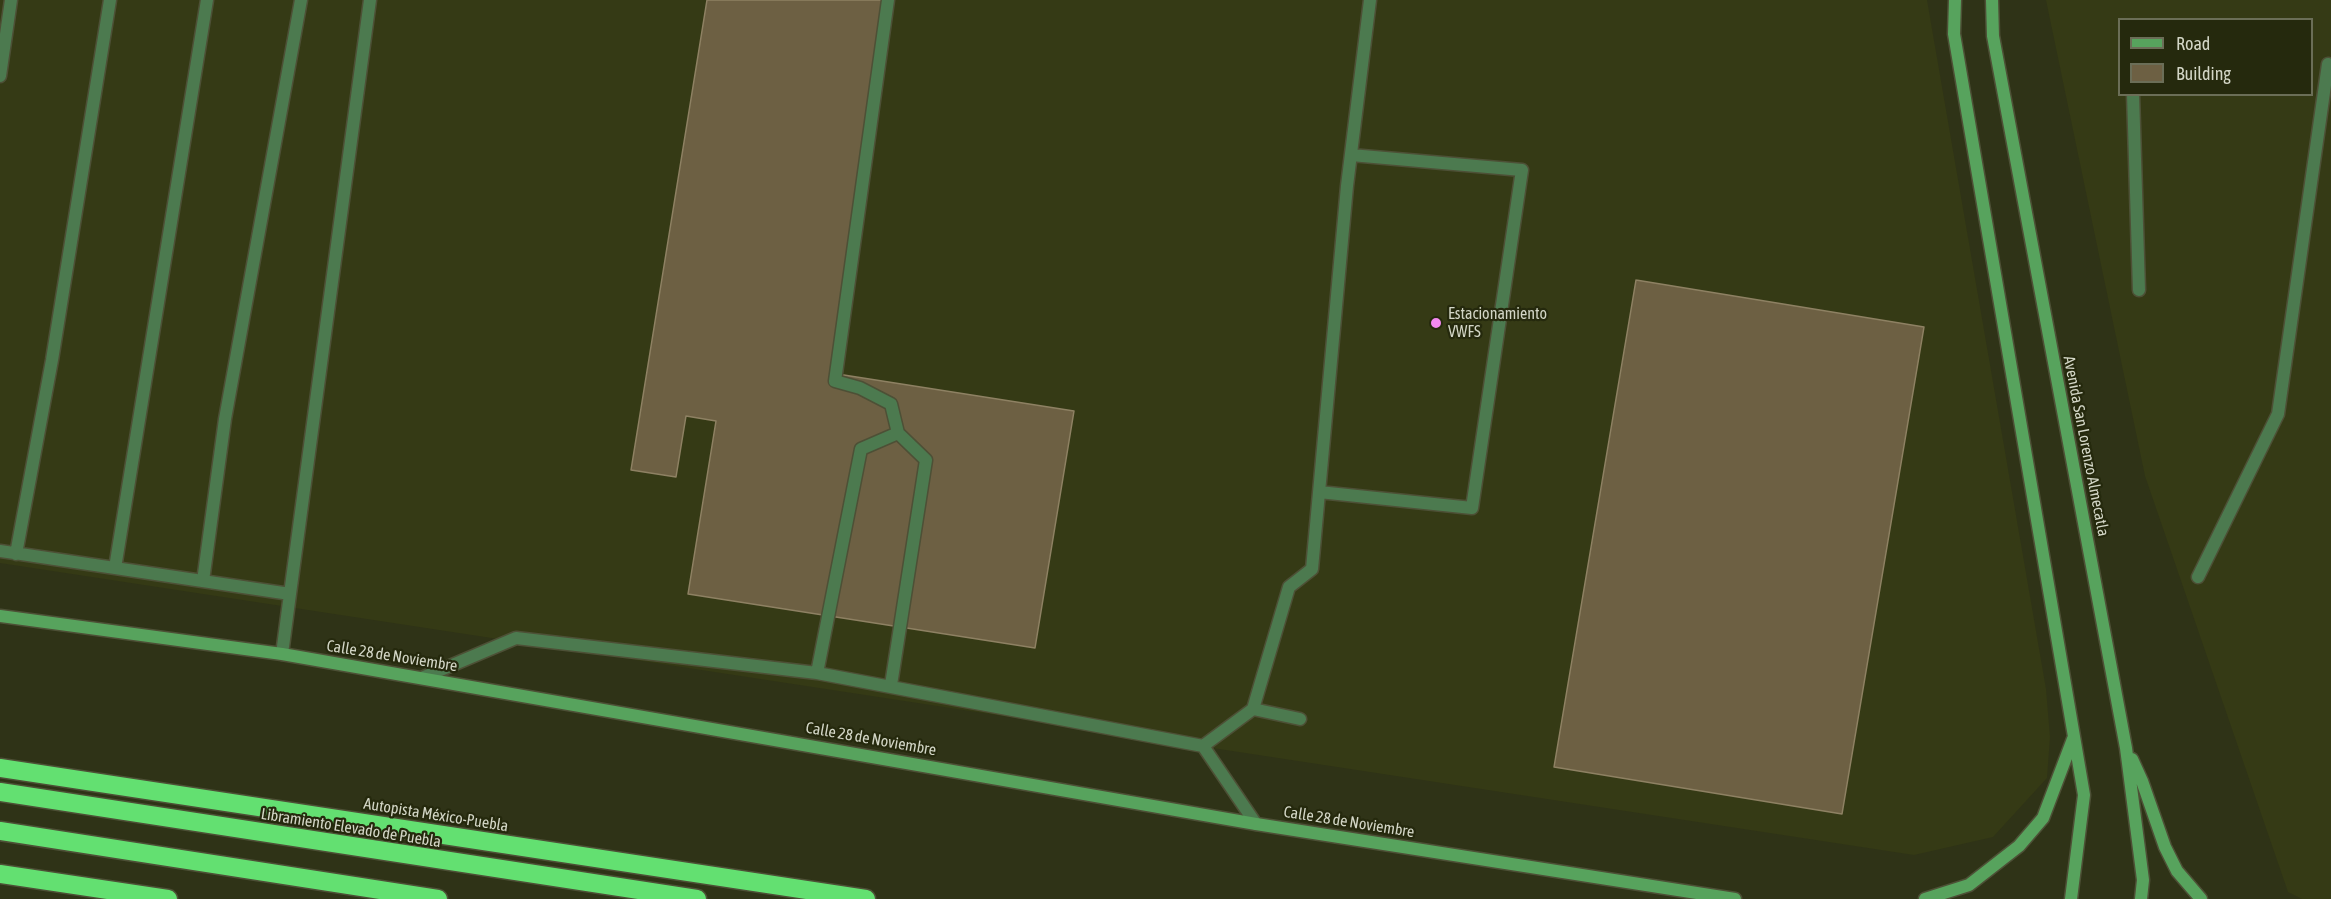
<!DOCTYPE html>
<html>
<head>
<meta charset="utf-8">
<style>
	body { margin:0 }
	#map { position:relative; width:2331px; height:899px; overflow:hidden; background:#2f3317; font-family:"Asap Condensed",sans-serif }
	canvas { display:block }
	.legend { position:absolute; left:2118px; top:18px; width:195px; height:78px; box-sizing:border-box; background:#25290d; border:2px solid #6b6e57; margin:0; padding:8px 10px; list-style:none; font-size:18px; color:#d3d6c6 }
	.legend li { display:flex; align-items:center; gap:12px; height:30px }
	.legend b { width:30px; border:2px solid #6b6e57 }
</style>
</head>
<body>
<div id="map">
<canvas width="2331" height="899"></canvas>
<ul class="legend">
<li><b style="height:8px;background:#57a35d"></b>Road</li>
<li><b style="height:16px;background:#6d6043"></b>Building</li>
</ul>
</div>
<script>
const g = document.querySelector('canvas').getContext('2d');
g.lineJoin = 'round';
function fill(path, color) { g.fillStyle = color; g.fill(path, 'evenodd'); }
const toPath = rows => new Path2D(rows.map(r => 'M' + r).join(''));
function strokePath(path, color, width, dash) { g.strokeStyle = color; g.lineWidth = width; g.lineCap = dash ? 'butt' : 'round'; g.setLineDash(dash || []); g.stroke(path); }
function label(font, color, halo, rows, align = 'center') {
  g.font = font + ' "Asap Condensed",sans-serif'; g.lineWidth = 4.5; g.setLineDash([]); g.textBaseline = 'middle'; g.strokeStyle = halo; g.fillStyle = color; for (const [text, x, y, turn = 0] of rows) {
    g.save(); g.translate(x, y); g.rotate((+turn || 0) * Math.PI / 180); g.textAlign = isNaN(turn) ? turn : align; if (halo) g.strokeText(text, 0, 0); g.fillText(text, 0, 0); g.restore();
  }
}
const built = toPath([
	[0,0,1927,0,2046,689,2050,737,2047,778,1993,837,1914,855,0,563],
	[2046,0,2331,0,2331,899,2302,899,2288,892,2145,476],
	[2120,20,2312,20,2312,94,2120,94]
]);
const building = toPath([
	[707,0,883,0,831,373,1074,411,1035,648,688,594,716,421,686,416,676,477,631,470,707,0],
	[1636,280,1924,327,1842,814,1554,767,1636,280]
]);
const lane = toPath([
	[888,0,835,381,860,388,891,404,898,433,926,460,891,685],
	[0,76,11,0],
	[2133,94,2139,290],
	[1319,492,1472,508,1522,170,1351,155],
	[0,551,290,594,282,654],
	[16,554,52,360,110,0],
	[115,568,207,0],
	[2198,577,2278,414,2328,64],
	[203,581,225,419,301,0],
	[290,594,370,0],
	[817,673,861,449,898,433],
	[424,677,516,638,817,673,1203,746,1253,709,1289,587,1312,569,1347,186,1370,0],
	[1253,709,1300,719],
	[1203,746,1256,824]
]);
const secondary = toPath([
	[1955,0,1954,34,2084,795,2071,899],
	[1992,0,1993,36,2126,748,2143,880,2141,899],
	[0,616,282,654,1256,824,1735,899],
	[2132,759,2142,781,2165,847,2177,871,2201,899],
	[1925,899,1969,885,2019,846,2043,818,2073,739]
]);
const highway = toPath([
	[0,768,866,899],
	[0,792,697,899],
	[0,831,438,899],
	[0,874,168,899]
]);
const markers = [
	[1436,323,6,"#f389f1"]
];
const poiNames = [
	["Estacionamiento",1448,314],
	["VWFS",1448,332]
];
const streetNames = [
	["Avenida San Lorenzo Almecatla",2086,446,79],
	["Calle 28 de Noviembre",392,656,9],
	["Calle 28 de Noviembre",871,739,10],
	["Autopista México-Puebla",436,815,9],
	["Calle 28 de Noviembre",1349,822,9],
	["Libramiento Elevado de Puebla",351,828,9]
];
fill(built, '#353a15');
fill(building, '#6d6043');
strokePath(building, '#8e8163', 1.5);
strokePath(lane, '#4d5036', 15);
strokePath(secondary, '#4d5036', 15);
strokePath(highway, '#4d5036', 21);
strokePath(lane, '#4c7a4f', 12);
strokePath(secondary, '#57a35d', 12);
strokePath(highway, '#63e071', 18);
for (const [x, y, r, color] of markers) { const dot = new Path2D(); dot.arc(x, y, r, 0, 2 * Math.PI); g.fillStyle = color; g.fill(dot); strokePath(dot, '#25290d', 2); }
label('16px', '#d3d6c6', '#25290d', poiNames, 'left');
label('16px', '#d3d6c6', '#25290d', streetNames);
</script>
</body>
</html>
